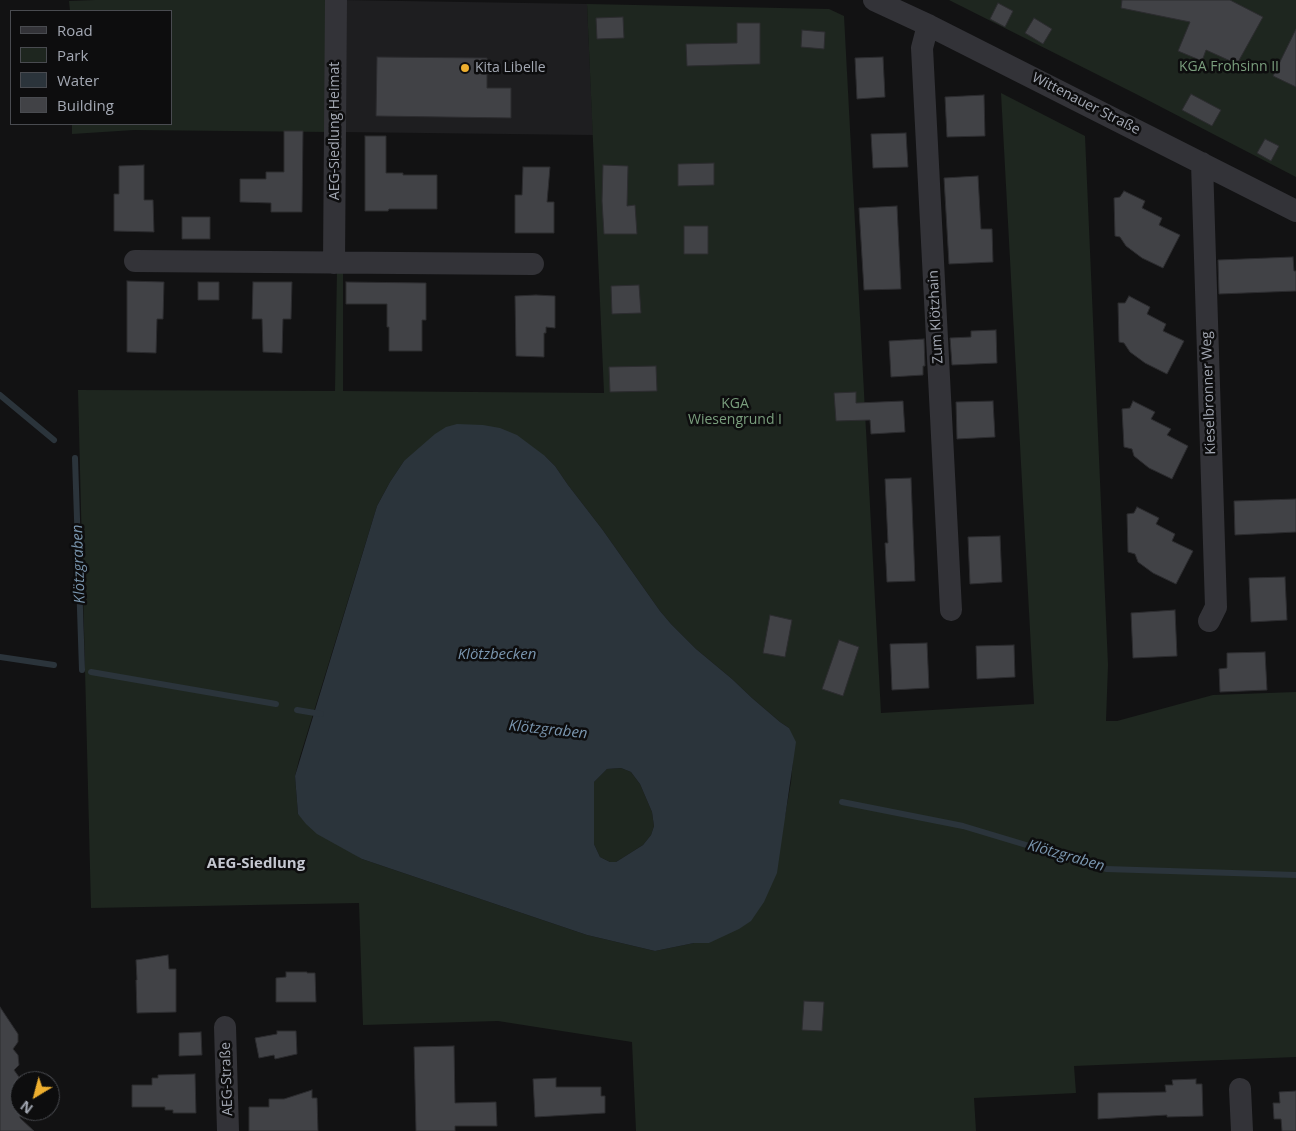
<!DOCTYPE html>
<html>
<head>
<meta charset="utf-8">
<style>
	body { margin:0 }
	#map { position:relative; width:1296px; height:1131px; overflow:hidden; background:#121213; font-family:"Open Sans",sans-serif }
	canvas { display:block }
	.legend { position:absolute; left:10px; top:10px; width:162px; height:115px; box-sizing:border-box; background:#0d0d0e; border:1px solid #494b50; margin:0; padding:6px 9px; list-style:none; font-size:15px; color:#a3a8b3 }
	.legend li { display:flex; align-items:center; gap:10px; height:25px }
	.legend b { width:25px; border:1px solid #494b50 }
	.north { position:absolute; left:10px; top:1071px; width:50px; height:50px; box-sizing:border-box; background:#0d0d0e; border:1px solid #494b50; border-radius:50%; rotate:217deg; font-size:14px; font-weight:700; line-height:20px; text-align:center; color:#a3a8b3 }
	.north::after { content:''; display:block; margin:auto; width:18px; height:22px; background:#eeaf2f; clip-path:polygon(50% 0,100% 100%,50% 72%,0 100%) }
</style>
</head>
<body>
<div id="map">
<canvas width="1296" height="1131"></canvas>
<ul class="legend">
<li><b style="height:6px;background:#333338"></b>Road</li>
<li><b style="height:14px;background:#1e261f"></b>Park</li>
<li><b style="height:14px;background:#2b343b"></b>Water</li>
<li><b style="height:14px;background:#414246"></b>Building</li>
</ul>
<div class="north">N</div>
</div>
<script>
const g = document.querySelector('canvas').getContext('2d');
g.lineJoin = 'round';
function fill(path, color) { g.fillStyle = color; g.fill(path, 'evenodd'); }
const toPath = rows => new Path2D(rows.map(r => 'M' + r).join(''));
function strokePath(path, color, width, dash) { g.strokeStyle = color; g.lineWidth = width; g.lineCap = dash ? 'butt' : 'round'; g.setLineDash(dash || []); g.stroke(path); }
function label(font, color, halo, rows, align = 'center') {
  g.font = font + ' "Open Sans",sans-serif'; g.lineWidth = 5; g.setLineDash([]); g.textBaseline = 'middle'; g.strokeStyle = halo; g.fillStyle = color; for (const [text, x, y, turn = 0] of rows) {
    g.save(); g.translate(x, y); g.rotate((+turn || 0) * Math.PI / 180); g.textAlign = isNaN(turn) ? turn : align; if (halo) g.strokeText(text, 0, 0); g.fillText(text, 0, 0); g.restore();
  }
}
const built = toPath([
	[341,0,587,4,593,135,340,132]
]);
const green = toPath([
	[95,0,328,0,328,132,134,130,72,134,72,124,171,124,171,11,70,11,69,1],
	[949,0,1296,0,1296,177,1136,94],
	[587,4,829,9,844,16,881,713,1034,704,1001,93,1085,136,1108,665,1106,721,1117,721,1213,695,1296,692,1296,1057,1074,1066,1076,1093,974,1098,976,1131,636,1131,632,1042,498,1021,363,1025,359,903,91,908,78,390,335,391,337,269,343,270,343,391,604,393],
	[545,456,555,466,568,485,602,529,660,611,671,624,696,649,732,679,752,698,780,722,789,728,793,758,791,782,785,816,709,943,694,943,655,951,587,935,362,859,298,814,295,776,299,760,377,506,390,482,404,461],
	[621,768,631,772,640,784,652,812,654,826,651,835,643,845,616,862,610,862,600,857,594,844,594,782,607,769]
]);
const water = toPath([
	[457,424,483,425,500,428,517,435,545,456,555,466,568,485,602,529,660,611,671,624,696,649,732,679,752,698,780,722,789,728,796,742,777,873,764,902,751,921,739,929,709,943,694,943,655,951,587,935,362,859,317,834,306,824,298,814,295,776,377,506,390,482,404,461,435,434,446,427],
	[621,768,631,772,640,784,652,812,654,826,651,835,643,845,616,862,610,862,600,857,594,844,594,782,607,769]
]);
const stream = toPath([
	[0,395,54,440],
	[75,458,82,670],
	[0,657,54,665],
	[91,672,276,704],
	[297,710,321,714],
	[842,802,963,826,1106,869,1296,875]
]);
const building = toPath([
	[1122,0,1230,0,1263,17,1237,64,1206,50,1202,61,1178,51,1190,22,1121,8,1122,0],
	[998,3,1013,11,1005,27,990,19,998,3],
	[623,17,624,38,597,39,596,18,623,17],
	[1034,18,1052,29,1043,44,1025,33,1034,18],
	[737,23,760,23,760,64,687,66,686,44,737,43,737,23],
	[1296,29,1296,87,1273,76,1296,29],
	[802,30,825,32,824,49,801,47,802,30],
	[377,57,487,58,487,88,511,88,511,118,376,116,377,57],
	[883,57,885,97,857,99,855,58,883,57],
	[1191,94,1221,110,1212,126,1182,110,1191,94],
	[984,95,985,136,947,137,945,97,984,95],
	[284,131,303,131,302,212,271,212,271,203,240,202,240,179,266,179,266,172,284,172,284,131],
	[906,133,908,167,873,168,871,134,906,133],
	[365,136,386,136,386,173,403,173,403,175,437,175,437,209,389,209,388,211,365,211,365,136],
	[1265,139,1279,146,1271,161,1257,153,1265,139],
	[714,163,714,185,678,186,678,164,714,163],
	[144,165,144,200,153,200,154,232,114,231,114,194,119,194,119,166,144,165],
	[603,165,628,166,627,206,635,205,637,234,604,234,602,201,603,165],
	[523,167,550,167,547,202,554,202,554,233,515,233,515,195,522,195,523,167],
	[978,176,981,229,992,229,993,262,949,264,944,178,978,176],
	[1124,191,1145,201,1142,208,1162,218,1159,225,1180,235,1163,268,1142,258,1126,246,1120,237,1115,236,1114,198,1120,197,1124,191],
	[897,206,901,289,864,290,859,208,897,206],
	[182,217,210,217,210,239,182,239,182,217],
	[684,226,708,226,708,254,684,254,684,226],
	[1293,257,1294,271,1296,271,1296,291,1219,294,1218,260,1293,257],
	[127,281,164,282,163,319,157,319,156,353,127,352,127,281],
	[198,282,219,282,219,300,198,300,198,282],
	[253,282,292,282,291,319,283,319,282,353,263,352,262,319,252,319,253,282],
	[346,282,426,283,426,320,422,320,422,351,389,351,389,327,387,327,387,304,346,304,346,282],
	[639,285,641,313,612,314,611,286,639,285],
	[536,295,555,296,555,328,546,327,546,333,544,333,544,357,516,356,515,296,536,295],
	[1129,296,1150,307,1147,314,1166,324,1163,331,1184,341,1167,374,1145,363,1130,352,1124,343,1119,342,1118,303,1125,303,1129,296],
	[996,330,997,363,952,365,950,338,971,337,971,331,996,330],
	[924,339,925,366,923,366,923,375,891,377,889,341,924,339],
	[656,366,657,391,610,392,609,367,656,366],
	[856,392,856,403,903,401,905,432,871,434,870,420,836,421,834,393,856,392],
	[993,401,995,437,957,439,956,402,993,401],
	[1133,401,1155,412,1151,419,1171,429,1167,435,1188,446,1172,479,1149,468,1134,456,1132,449,1124,447,1122,409,1130,408,1133,401],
	[911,478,915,581,887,582,885,543,888,543,885,479,911,478],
	[1296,499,1296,532,1235,535,1234,501,1296,499],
	[1137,507,1159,518,1156,524,1175,534,1172,541,1193,551,1176,584,1153,573,1138,562,1135,554,1128,552,1127,514,1134,513,1137,507],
	[1000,536,1002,582,970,584,968,537,1000,536],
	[1285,577,1287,620,1251,622,1249,578,1285,577],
	[1175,610,1177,656,1133,658,1131,613,1175,610],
	[770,615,792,620,785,657,763,653,770,615],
	[839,640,859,647,843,696,822,689,839,640],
	[927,643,929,688,892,690,890,644,927,643],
	[1014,645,1015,677,977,679,976,646,1014,645],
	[1265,652,1267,690,1220,692,1219,669,1227,668,1227,653,1265,652],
	[168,955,169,969,176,969,176,1012,137,1013,136,980,137,980,136,960,168,955],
	[286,972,307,972,307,973,315,973,316,1002,276,1002,276,978,286,977,286,972],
	[804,1001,824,1002,822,1031,802,1030,804,1001],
	[0,1007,18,1034,18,1042,13,1049,18,1055,19,1065,14,1070,19,1077,19,1086,14,1093,20,1100,20,1118,34,1131,0,1131,0,1007],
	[277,1031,296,1031,297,1054,275,1059,274,1055,259,1058,255,1038,277,1034,277,1031],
	[201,1032,202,1055,179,1056,179,1033,201,1032],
	[454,1046,455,1103,496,1102,497,1126,455,1126,455,1131,416,1131,414,1047,454,1046],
	[195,1074,196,1113,173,1113,173,1110,165,1110,165,1107,132,1107,132,1085,152,1085,152,1078,158,1078,158,1075,195,1074],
	[556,1078,556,1087,601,1087,601,1096,605,1096,605,1113,535,1117,533,1079,556,1078],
	[1196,1079,1196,1084,1202,1084,1203,1116,1167,1117,1167,1115,1098,1119,1098,1093,1166,1092,1165,1085,1173,1085,1172,1080,1196,1079],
	[312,1090,312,1098,317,1098,318,1131,249,1131,249,1107,269,1107,269,1099,284,1099,312,1090],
	[1296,1091,1296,1131,1282,1131,1281,1119,1274,1119,1273,1103,1280,1103,1279,1092,1296,1091]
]);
const minor = toPath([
	[874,0,928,25,1296,211],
	[928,25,922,48,951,610],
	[1202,163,1216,607,1209,621],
	[135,261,533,264],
	[334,263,336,0],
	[225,1027,228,1131],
	[1240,1089,1242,1131]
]);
const markers = [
	[465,68,5,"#eeaf2f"]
];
const parkNames = [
	["KGA Frohsinn II",1229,67],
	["KGA",735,404],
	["Wiesengrund I",735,420]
];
const poiNames = [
	["Kita Libelle",475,68]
];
const streetNames = [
	["Wittenauer Straße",1086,104,27],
	["AEG-Siedlung Heimat",335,131,-90],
	["Zum Klötzhain",936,317,-93],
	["Kieselbronner Weg",1209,393,-92],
	["AEG-Straße",227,1079,-92]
];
const waterNames = [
	["Klötzgraben",79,564,-92],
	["Klötzbecken",497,655],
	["Klötzgraben",548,730,6],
	["Klötzgraben",1066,856,16]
];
const neighbourhoodNames = [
	["AEG-Siedlung",256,864]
];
fill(built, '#1e1e20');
fill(green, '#1e261f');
fill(water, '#2b343b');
strokePath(stream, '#2b343b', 6);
fill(building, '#414246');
strokePath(building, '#2c2c2f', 1);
strokePath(minor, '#333338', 22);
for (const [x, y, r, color] of markers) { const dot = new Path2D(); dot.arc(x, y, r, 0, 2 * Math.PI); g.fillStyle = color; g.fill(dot); strokePath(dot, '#0d0d0e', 2); }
label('14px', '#7a9e7d', '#0d0d0e', parkNames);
label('14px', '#a3a8b3', '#0d0d0e', poiNames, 'left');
label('14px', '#a3a8b3', '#0d0d0e', streetNames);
label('italic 15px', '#7a96af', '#0d0d0e', waterNames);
label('bold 15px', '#c4c7d0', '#0d0d0e', neighbourhoodNames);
</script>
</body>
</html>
